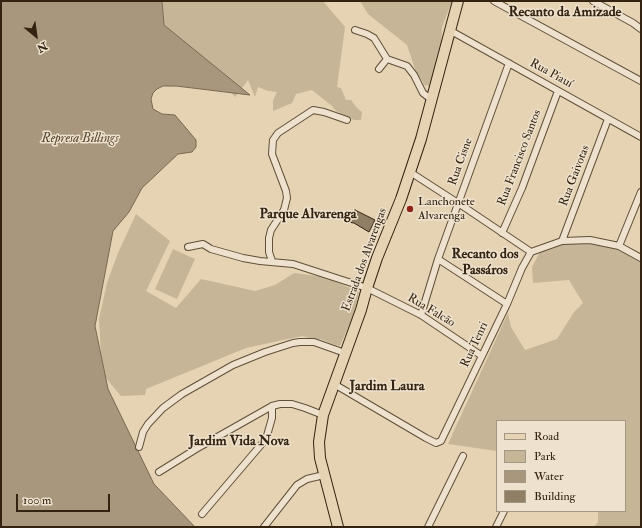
<!DOCTYPE html>
<html>
<head>
<meta charset="utf-8">
<style>
	body { margin:0 }
	#map { position:relative; width:642px; height:528px; overflow:hidden; background:#e5d3b3; font-family:"IM FELL Double Pica",serif }
	canvas { display:block }
	.frame { position:absolute; inset:0; border:2px solid #332310; pointer-events:none }
	.legend { position:absolute; left:496px; top:420px; width:130px; height:92px; box-sizing:border-box; background:#eee2ce; border:1px solid #a39682; margin:0; padding:5px 7px; list-style:none; font-size:12px; color:#332310 }
	.legend li { display:flex; align-items:center; gap:8px; height:20px }
	.legend b { width:20px; border:1px solid #a39682 }
	.north { position:absolute; left:16px; top:16px; width:40px; height:40px; -webkit-text-stroke:3px #eee2ce; paint-order:stroke; rotate:151deg; font-size:11px; font-weight:700; line-height:16px; text-align:center; color:#332310 }
	.north::after { content:''; display:block; margin:auto; width:14px; height:18px; background:#332310; clip-path:polygon(50% 0,100% 100%,50% 72%,0 100%) }
	.scale { position:absolute; left:16px; top:494px; width:94px; height:18px; box-sizing:border-box; border:2px solid #332310; border-top:0; padding-left:5px; font-size:12px; line-height:14px; white-space:nowrap; color:#332310; -webkit-text-stroke:3px #eee2ce; paint-order:stroke }
</style>
</head>
<body>
<div id="map">
<canvas width="642" height="528"></canvas>
<div class="frame"></div>
<ul class="legend">
<li><b style="height:5px;background:#e5d3b3"></b>Road</li>
<li><b style="height:11px;background:#c7b597"></b>Park</li>
<li><b style="height:11px;background:#a8977c"></b>Water</li>
<li><b style="height:11px;background:#907f65"></b>Building</li>
</ul>
<div class="north">N</div>
<div class="scale">100 m</div>
</div>
<script>
const g = document.querySelector('canvas').getContext('2d');
g.lineJoin = 'round';
function fill(path, color) { g.fillStyle = color; g.fill(path, 'evenodd'); }
const toPath = rows => new Path2D(rows.map(r => 'M' + r).join(''));
function strokePath(path, color, width, dash) { g.strokeStyle = color; g.lineWidth = width; g.lineCap = dash ? 'butt' : 'round'; g.setLineDash(dash || []); g.stroke(path); }
function label(font, color, halo, rows, align = 'center') {
  g.font = font + ' "IM FELL Double Pica",serif'; g.lineWidth = 3; g.setLineDash([]); g.textBaseline = 'middle'; g.strokeStyle = halo; g.fillStyle = color; for (const [text, x, y, turn = 0] of rows) {
    g.save(); g.translate(x, y); g.rotate((+turn || 0) * Math.PI / 180); g.textAlign = isNaN(turn) ? turn : align; if (halo) g.strokeText(text, 0, 0); g.fillText(text, 0, 0); g.restore();
  }
}
const green = toPath([
	[163,1,323,1,345,27,337,87,341,88,346,100,351,100,357,108,362,112,361,120,354,120,336,111,332,106,312,90,296,94,292,103,273,111,273,100,277,92,268,91,258,87,255,97,248,80,235,97,223,84,165,40,163,6],
	[360,1,452,1,442,27,441,49,436,64,430,86,424,85,422,80,413,70,415,69,407,45,368,14],
	[136,214,170,241,146,291,176,308,201,279,255,291,275,285,294,273,325,277,359,292,354,314,340,346,335,345,320,339,316,340,302,336,246,348,146,389,145,395,121,396,105,377,101,354,99,319,107,283,118,253],
	[563,243,600,243,619,247,641,259,641,527,594,527,598,522,598,511,625,511,625,421,497,421,497,451,448,444,508,313,511,327,525,350,557,339,574,312,583,303,569,280,533,283,532,267,541,250],
	[173,249,195,259,177,299,155,289]
]);
const water = toPath([
	[1,1,162,1,164,25,250,95,176,86,163,86,157,89,153,93,151,99,153,109,162,114,175,115,196,140,196,147,192,152,178,154,142,188,129,212,113,231,95,326,108,389,154,484,195,527,1,527,1,1]
]);
const building = toPath([
	[355,210,375,220,369,232,354,223,348,222,355,210]
]);
const street = toPath([
	[494,1,641,81],
	[593,1,633,23,641,29],
	[355,30,367,34,374,38,387,59],
	[451,31,641,137],
	[379,69,387,59,407,66,414,75,423,93,432,100],
	[410,172,458,203,531,252],
	[502,233,522,188,558,91],
	[562,241,608,119],
	[619,246,641,192],
	[188,247,203,244,211,249,243,258,260,261,293,264,367,288,421,315,482,356],
	[438,259,507,304],
	[272,261,269,252,269,238,271,230,284,210,287,198,286,191,272,154,273,140,278,133,313,110,324,112,347,120],
	[421,315,438,259,509,63],
	[334,384,426,438,436,443,441,441,507,304,522,268,531,252,562,241,590,240,619,246,641,258],
	[139,447,143,432,148,424,163,408,182,394,233,365,265,352,293,343,300,342,314,342,345,353],
	[159,472,196,449,272,406,280,404,292,404,305,408,323,415],
	[202,514,266,439,272,418,272,406],
	[264,527,297,485,307,479,324,475],
	[428,527,463,456],
	[496,527,504,511]
]);
const primary = toPath([
	[338,527,320,458,319,442,323,415,361,310,367,288,377,258,401,199,421,139,458,1]
]);
const markers = [
	[410,209,4,"#8f2418"]
];
const streetNames = [
	["Rua Piauí",551,74,29],
	["Rua Francisco Santos",520,158,-69],
	["Rua Cisne",461,162,-70],
	["Rua Gaivotas",575,176,-69],
	["Estrada dos Alvarengas",365,260,-70],
	["Rua Falcão",431,311,31],
	["Rua Tenri",475,345,-65]
];
const poiNames = [
	["Lanchonete",418,202],
	["Alvarenga",418,216]
];
const waterNames = [
	["Represa Billings",80,139]
];
const quarterNames = [
	["Recanto da Amizade",565,13],
	["Parque Alvarenga",308,215],
	["Recanto dos",485,255],
	["Passáros",485,271],
	["Jardim Laura",387,387],
	["Jardim Vida Nova",239,442]
];
fill(green, '#c7b597');
fill(water, '#a8977c');
strokePath(water, '#796951', 1);
fill(building, '#907f65');
strokePath(building, '#332310', 1);
strokePath(street, '#604f39', 8);
strokePath(primary, '#332310', 12);
strokePath(street, '#eee2ce', 6);
strokePath(primary, '#e5d3b3', 10);
for (const [x, y, r, color] of markers) { const dot = new Path2D(); dot.arc(x, y, r, 0, 2 * Math.PI); g.fillStyle = color; g.fill(dot); strokePath(dot, '#eee2ce', 1.5); }
label('12px', '#332310', '#eee2ce', streetNames);
label('12px', '#332310', '#eee2ce', poiNames, 'left');
label('italic 13px', '#564630', '#eee2ce', waterNames);
label('bold 14px', '#332310', '#eee2ce', quarterNames);
</script>
</body>
</html>
